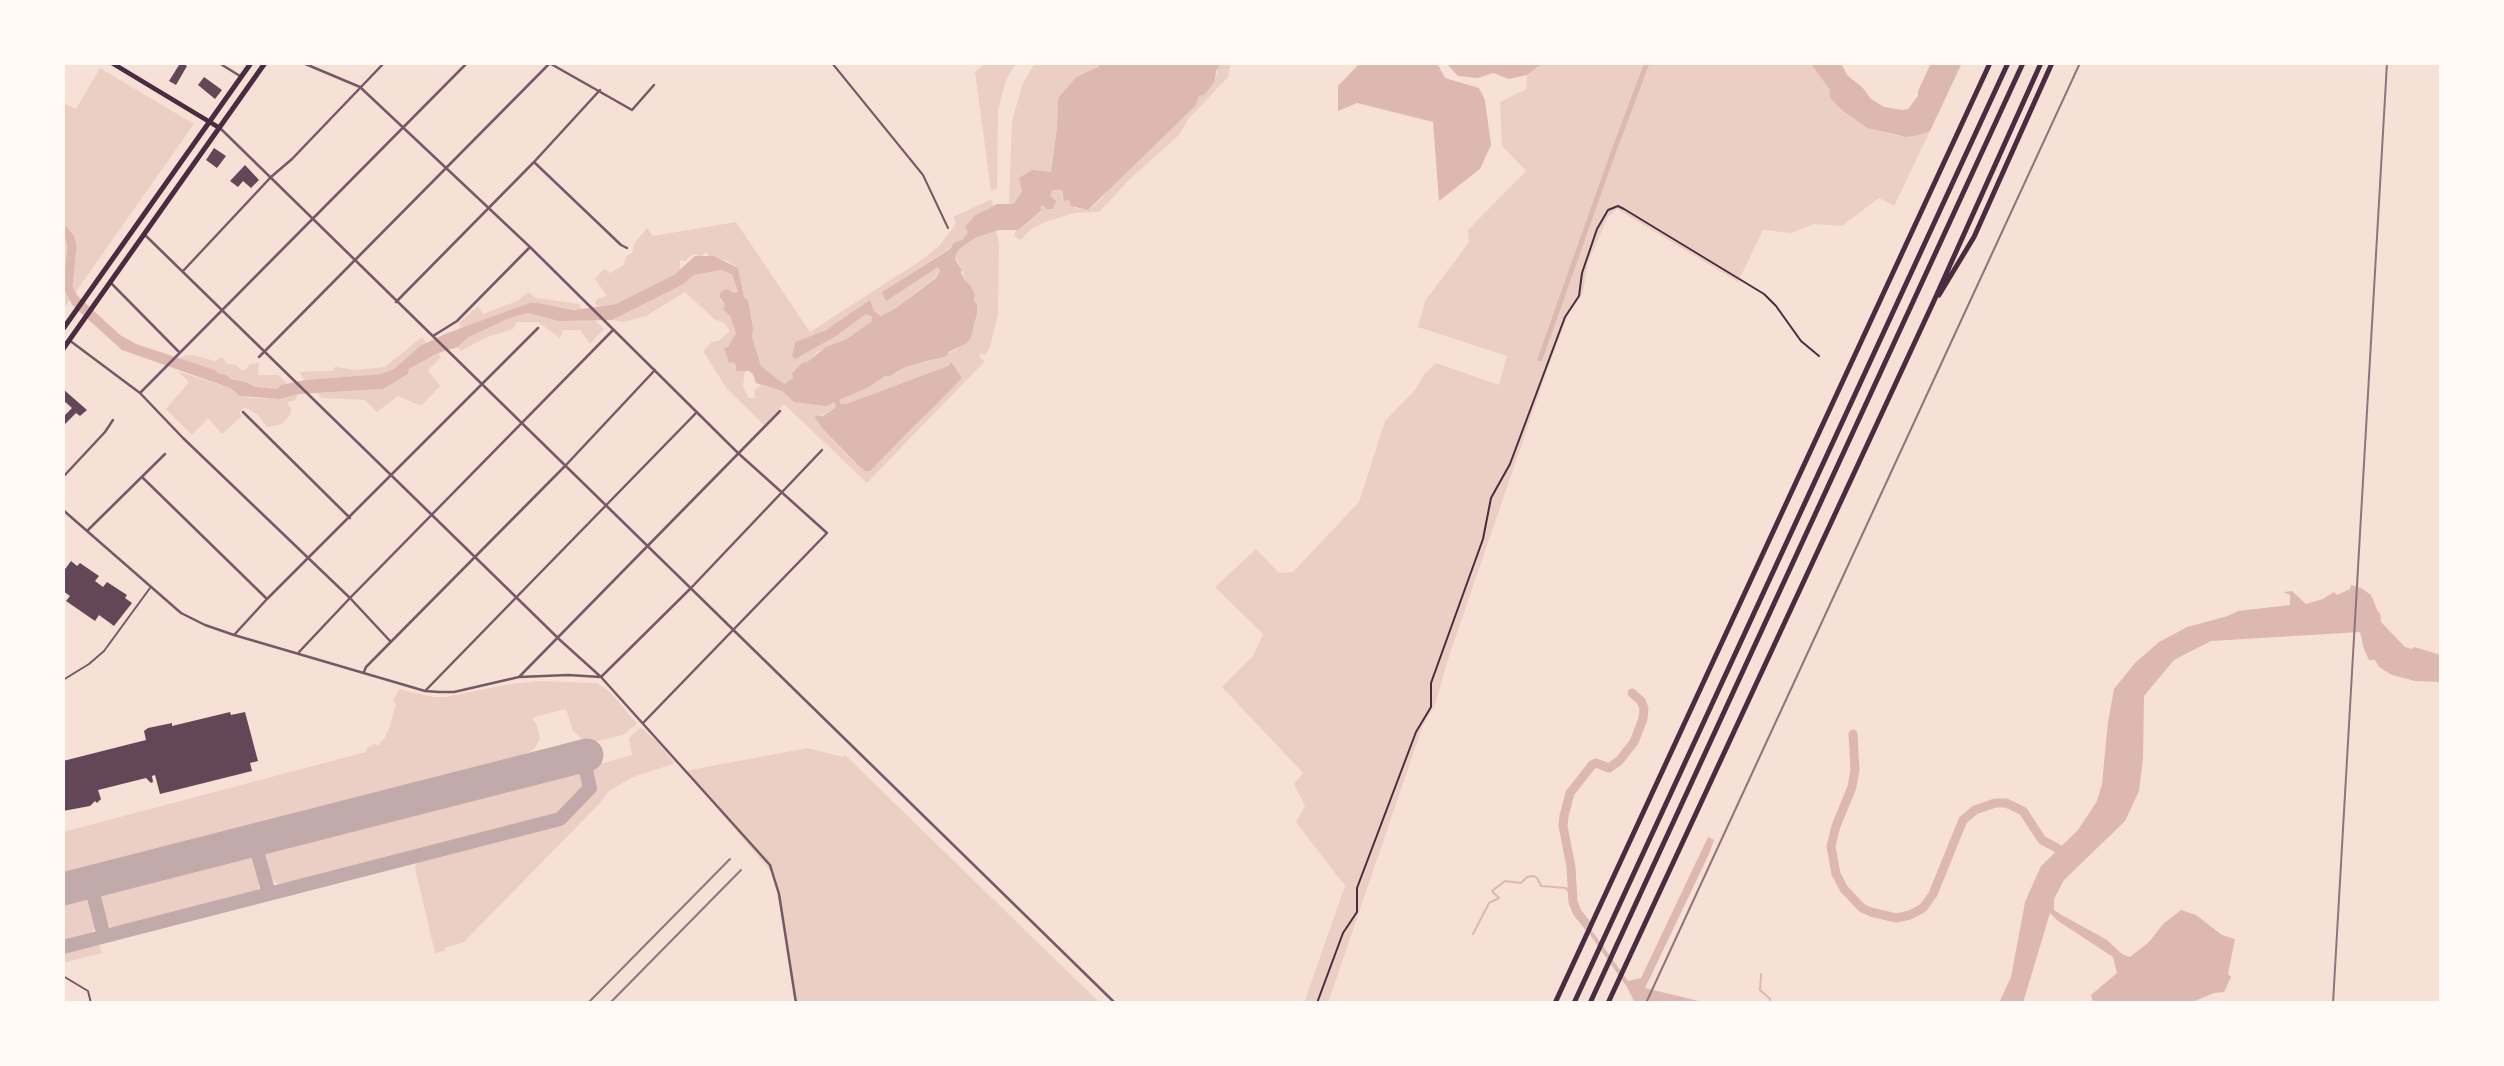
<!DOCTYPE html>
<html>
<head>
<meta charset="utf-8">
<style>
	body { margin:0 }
	#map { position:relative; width:2504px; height:1066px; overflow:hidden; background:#f7e1d7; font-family:"Fira Sans",sans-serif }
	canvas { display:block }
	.frame { position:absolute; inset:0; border:65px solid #fffaf5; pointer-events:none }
</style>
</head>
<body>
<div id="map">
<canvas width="2504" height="1066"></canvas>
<div class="frame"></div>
</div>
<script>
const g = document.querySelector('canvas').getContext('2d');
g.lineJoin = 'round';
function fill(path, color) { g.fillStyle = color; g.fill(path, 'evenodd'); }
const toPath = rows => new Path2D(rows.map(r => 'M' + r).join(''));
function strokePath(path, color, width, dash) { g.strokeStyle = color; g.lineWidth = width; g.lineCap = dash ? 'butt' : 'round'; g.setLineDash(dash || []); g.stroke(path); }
const green = toPath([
	[986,63,1016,63,1006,80,998,110,997,189,991,191,975,72],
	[1035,63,1101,63,1098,67,1076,77,1058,98,1057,127,1051,172,1022,191,1014,205,1009,204,1012,121,1023,83],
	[1219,63,1231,63,1228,77,1189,118,1179,135,1131,178,1099,212,1074,213,1045,222,1030,230,1021,240,1014,236,1016,229,1019,229,1042,211,1040,208,1050,196,1051,190,1062,190,1062,196,1069,200,1075,208,1089,210,1102,198,1120,176,1196,105,1199,96,1215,81],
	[1543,63,1810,63,1830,90,1830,96,1843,111,1867,128,1898,136,1920,135,1930,131,1894,206,1879,198,1842,226,1814,224,1791,233,1763,230,1738,282,1617,209,1608,217,1588,262,1583,293,1569,313,1549,365,1449,656,1435,705,1423,725,1328,1003,1304,1003,1345,886,1296,822,1305,806,1294,784,1303,773,1222,687,1253,656,1263,634,1215,587,1256,549,1279,573,1293,572,1359,502,1385,421,1415,390,1425,373,1436,363,1499,385,1507,356,1418,327,1425,301,1469,242,1468,230,1526,171,1502,146,1500,102,1526,89,1527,75],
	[100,68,194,124,63,310,63,103,76,109],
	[992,199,993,206,970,219,968,232,962,240,883,292,886,300,937,267,940,270,936,277,896,308,881,316,874,311,870,301,826,330,795,342,792,356,836,336,866,314,872,317,871,322,845,340,817,352,807,362,802,363,792,373,793,378,783,384,761,366,751,337,753,328,748,300,744,297,738,268,728,261,709,256,706,252,701,257,694,254,685,261,680,260,680,270,670,278,616,304,600,306,595,304,597,299,607,296,595,279,604,269,610,273,624,265,626,256,632,253,634,244,647,228,653,236,736,222,810,332,923,259,940,245,956,224,953,217],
	[996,231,999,244,998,315,990,347,985,355,981,353,979,357,985,361,867,483,784,404,764,425,727,389,703,351,712,342,720,340,730,331,724,323,714,319,685,292,646,316,624,322,612,320,682,285,694,275,721,270,732,274,738,292,720,300,725,305,723,309,730,316,736,333,728,347,725,347,729,362,733,362,741,371,745,371,743,387,749,398,755,398,754,390,761,385,782,391,790,399,819,404,833,402,836,407,816,419,822,428,857,464,877,464,916,425,959,376,958,373,949,363,948,366,846,404,841,404,839,400,867,388,885,375,898,373,906,367,928,362,956,350,971,337,975,295,971,286,964,279,962,269,955,257,959,249,975,238],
	[528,292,536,298,579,304,582,310,529,303,461,329,459,323,478,306,483,314,517,301],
	[528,313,558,321,594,320,604,329,590,344,580,330,563,330,560,338,538,322,517,322,513,329,487,337,461,351,458,347,467,338,510,318],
	[422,337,427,344,420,346,394,369,381,374,305,380,299,372,332,371,335,367,356,370,385,367],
	[438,353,441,357,428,370,440,386,421,406,398,396,377,412,365,400,322,398,317,393,383,389,408,374,409,369],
	[193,355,215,361,222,357,227,364,236,365,241,370,245,370,250,364,259,363,258,375,279,375,288,385,281,385,277,389,255,387,246,382,219,375,215,370,179,359,183,356],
	[177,371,230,388,240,396,249,398,278,399,298,394,295,400,287,402,291,409,290,415,282,424,267,427,259,416,245,407,239,413,242,416,222,434,208,418,192,435,166,409,189,382],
	[538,681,597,683,610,692,637,724,623,735,585,744,582,739,573,731,566,709,549,713,532,718,537,726,540,739,534,749,525,754,525,757,63,875,63,832,366,752,366,749,375,743,378,746,385,737,389,729,396,704,393,701,399,689,433,697,445,697,510,684],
	[641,727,658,743,674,762,673,764,633,777,607,792,607,794,598,805,464,942,445,948,445,951,435,953,415,868,418,860,562,821,591,789,592,781,589,767,632,755,629,738],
	[808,748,843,757,845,755,1100,1003,796,1003,775,876,685,771],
	[580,772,582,774,584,785,565,807,554,815,281,886,269,878,264,853],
	[252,856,255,860,260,881,258,889,253,893,119,928,111,927,105,920,99,895],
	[89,898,96,923,95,929,88,935,63,941,63,904],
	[92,942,99,945,102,953,63,963,63,949]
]);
const water = toPath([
	[1101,63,1219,63,1220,65,1216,71,1215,81,1204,95,1199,96,1196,105,1088,210,1071,206,1069,200,1064,201,1062,190,1052,190,1050,196,1056,201,1053,209,1046,209,1043,205,1040,208,1042,210,1018,230,999,230,975,238,959,249,955,257,956,261,962,270,961,273,964,279,971,286,975,295,974,301,977,304,977,313,971,337,967,343,949,352,946,356,906,367,890,376,885,376,867,388,839,400,841,404,846,404,948,366,951,362,962,378,870,471,865,471,857,464,822,428,816,419,815,416,823,416,836,407,834,402,826,406,794,402,782,391,756,383,753,374,749,371,736,371,736,365,733,362,729,363,724,348,728,347,736,333,730,316,723,309,725,305,719,296,722,291,727,289,734,293,738,292,732,274,721,270,694,275,682,285,612,320,558,321,528,313,510,318,467,338,458,347,438,353,409,369,408,374,383,389,299,394,279,399,240,396,230,388,122,350,72,305,69,298,68,287,120,335,136,344,215,370,219,374,226,375,231,379,246,382,255,387,277,389,281,385,305,380,381,374,394,369,420,346,445,334,529,303,537,303,574,310,616,304,674,275,695,256,714,256,738,268,744,297,748,300,753,328,752,337,761,366,784,384,793,378,792,373,802,363,807,362,826,347,845,340,871,322,872,317,866,314,836,336,795,359,792,356,795,342,826,330,870,300,874,311,881,316,896,308,936,278,940,271,938,267,886,301,882,292,950,249,954,243,962,240,968,232,965,227,974,216,997,204,1014,204,1022,191,1019,178,1032,170,1051,172,1057,127,1058,98,1076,77,1098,67],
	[1360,63,1437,63,1445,78,1479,88,1485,100,1491,145,1480,169,1439,201,1433,122,1357,103,1338,111,1338,86],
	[1446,63,1543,63,1527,75,1509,79,1493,73,1478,78,1458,76],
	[1810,63,1841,63,1847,75,1863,88,1871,99,1884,107,1902,110,1908,109,1918,96,1918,91,1931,63,1962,63,1930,131,1920,135,1906,137,1867,128,1843,111,1830,98,1830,90],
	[2351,585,2361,588,2371,595,2378,612,2380,613,2381,622,2405,647,2412,649,2414,647,2441,655,2441,682,2415,681,2392,675,2379,667,2375,660,2369,660,2364,649,2360,632,2211,641,2174,660,2144,696,2143,759,2139,791,2125,821,2064,880,2054,899,2054,910,2060,914,2107,940,2122,954,2130,957,2149,942,2163,924,2181,910,2196,915,2222,935,2235,939,2228,974,2231,977,2224,992,2214,993,2190,1003,2093,1003,2091,995,2117,973,2113,957,2058,921,2050,913,2023,1003,1999,1003,2011,977,2025,902,2041,866,2078,830,2097,801,2102,784,2108,722,2114,689,2135,663,2159,642,2187,627,2228,616,2238,611,2290,605,2290,595,2284,592,2292,591,2306,604,2323,599,2334,592,2337,595,2350,589],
	[1708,837,1714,840,1709,854,1645,988,1707,1003,1633,1003,1634,1001,1627,987,1581,922,1583,914,1585,921,1628,981,1641,978]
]);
const stream = toPath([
	[1473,934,1489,903,1499,898,1492,891,1505,881,1521,883,1527,877,1534,876,1537,878,1541,886,1566,888,1573,899],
	[1761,974,1760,990,1770,999,1771,1003]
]);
const canal = toPath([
	[1540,359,1613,153,1647,63]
]);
const river = toPath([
	[63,230,70,238,72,246,68,287,73,297],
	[1853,734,1855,770,1852,787,1836,826,1831,846,1836,874,1844,889,1862,908,1871,912,1896,918,1910,915,1923,908,1933,894,1963,820,1975,810,1995,803,2006,803,2023,811,2042,840,2068,854],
	[1588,926,1577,912,1573,902,1571,867,1563,826,1564,816,1570,793,1592,765,1596,763,1609,768,1619,761,1634,742,1643,719,1644,708,1641,701,1632,693]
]);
const taxiway = toPath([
	[254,840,269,894],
	[90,882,104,936],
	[63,947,560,819,590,788,583,757]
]);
const runway = toPath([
	[63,889,587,755]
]);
const building = toPath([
	[184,64,187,66,176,85,169,81,179,65],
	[204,77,222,90,215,99,198,85],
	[214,148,226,156,217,168,206,160],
	[245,165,259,180,251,188,243,181,238,187,230,181],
	[63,389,87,410,80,416,76,413,63,426,63,417,72,408,63,400],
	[71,561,77,566,80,563,99,576,95,581,103,587,107,582,127,595,125,598,132,603,114,626,99,615,95,621,66,601,70,596,63,591,63,572],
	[230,712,231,715,245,712,258,761,250,763,252,771,160,794,155,775,152,776,153,782,151,783,146,778,98,790,101,799,97,803,95,801,90,806,63,811,63,761,146,740,144,731,148,728,172,723,172,726]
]);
const path = toPath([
	[1317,1003,1343,933,1357,912,1357,888,1416,732,1431,707,1431,683,1483,539,1491,498,1510,464,1565,317,1579,296,1582,273,1597,229,1608,210,1618,206,1624,209,1764,294,1776,306,1801,341,1819,356]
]);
const service = toPath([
	[832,63,923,175,948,228],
	[63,680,89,664,104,651,150,588],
	[63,976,88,991,91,1003]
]);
const minor = toPath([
	[219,63,240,76],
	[303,63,360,87,530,247,738,453,827,533,644,722],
	[551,64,632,110,654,85],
	[221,129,1115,1003],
	[534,162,621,245,627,248],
	[144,234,560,640,601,677,770,865,779,894,796,1003],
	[183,271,271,177,292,159,384,63],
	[110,282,179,352],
	[396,302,534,162,600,90],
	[433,336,457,321,530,247],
	[69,340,140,393,183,438,350,598,391,642],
	[259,357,550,63],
	[140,393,467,63],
	[243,412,350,518],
	[63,477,105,432,113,420],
	[142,477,267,599],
	[63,510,181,613,205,625,234,635,425,691,439,692,454,692,519,677,568,675,601,677],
	[88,530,165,454],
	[234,635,267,599,538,328],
	[299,652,350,598,613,330],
	[364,672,366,667,566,465,655,370],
	[519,677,780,411],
	[601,677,691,588,822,450],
	[426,690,697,412]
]);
const secondary = toPath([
	[112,63,218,127]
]);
const trunk = toPath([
	[63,329,251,63],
	[63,349,265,63]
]);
const motorway = toPath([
	[1939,295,1974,237,2052,63],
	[1555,1003,1990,63],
	[1574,1003,2008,63],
	[1590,1003,2023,63],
	[1608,1003,1933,303,2041,63]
]);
const rail = toPath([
	[588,1003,730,859],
	[610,1003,741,870],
	[1646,1003,2080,63],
	[2333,1003,2387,63]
]);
fill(green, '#ebcfc5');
fill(water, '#dcb8b0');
strokePath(stream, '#dcb8b0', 2);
strokePath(canal, '#dcb8b0', 5);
strokePath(river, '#dcb8b0', 9);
strokePath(taxiway, '#c3aaaa', 14);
strokePath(runway, '#c3aaaa', 33);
fill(building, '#644757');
strokePath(path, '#4a2c40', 2);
strokePath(service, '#755966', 2);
strokePath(minor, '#755966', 2.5);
strokePath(secondary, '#4a2c40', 4.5);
strokePath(trunk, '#4a2c40', 5);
strokePath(motorway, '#4a2c40', 5);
strokePath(rail, '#8f747c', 2);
</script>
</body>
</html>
